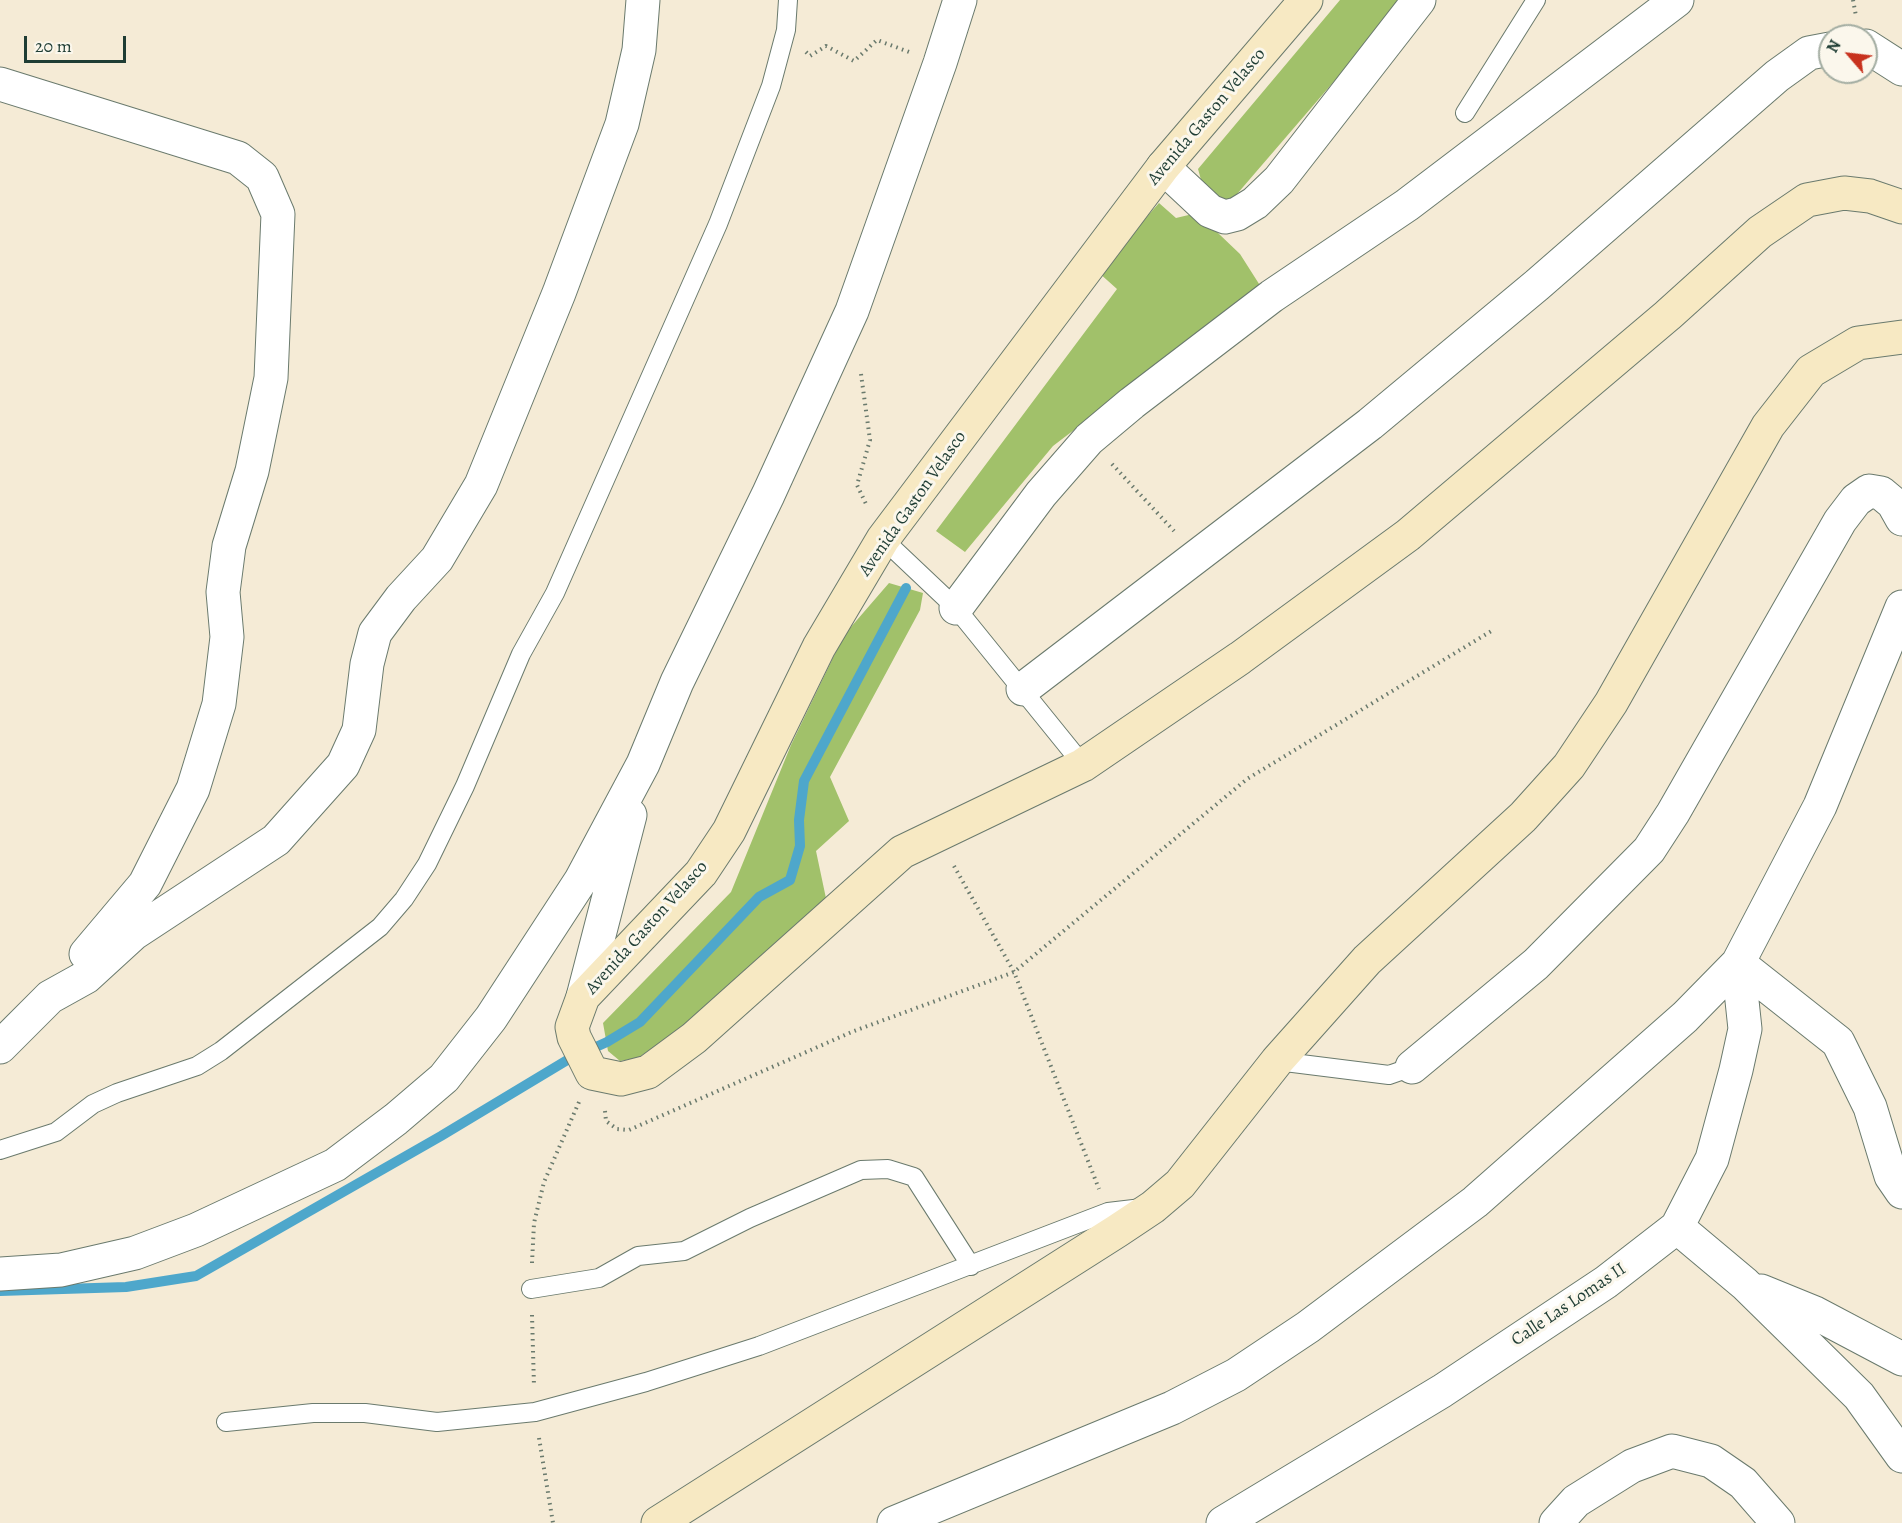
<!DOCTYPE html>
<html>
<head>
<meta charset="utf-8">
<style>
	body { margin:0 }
	#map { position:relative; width:1902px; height:1523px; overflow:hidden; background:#f5ebd6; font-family:Alegreya,serif }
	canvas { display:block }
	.north { position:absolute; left:1818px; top:24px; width:60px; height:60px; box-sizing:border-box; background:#fbf7ec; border:2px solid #a3ada2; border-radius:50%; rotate:298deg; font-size:16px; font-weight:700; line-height:24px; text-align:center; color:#1f3d34 }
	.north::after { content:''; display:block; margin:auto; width:21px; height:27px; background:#c8321e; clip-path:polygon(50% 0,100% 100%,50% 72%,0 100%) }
	.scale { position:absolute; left:24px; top:36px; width:102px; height:27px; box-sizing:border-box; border:3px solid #1f3d34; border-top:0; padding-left:8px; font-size:18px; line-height:21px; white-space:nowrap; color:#1f3d34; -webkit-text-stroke:4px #fbf7ec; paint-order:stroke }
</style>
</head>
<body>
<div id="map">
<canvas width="1902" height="1523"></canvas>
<div class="north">N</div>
<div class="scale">20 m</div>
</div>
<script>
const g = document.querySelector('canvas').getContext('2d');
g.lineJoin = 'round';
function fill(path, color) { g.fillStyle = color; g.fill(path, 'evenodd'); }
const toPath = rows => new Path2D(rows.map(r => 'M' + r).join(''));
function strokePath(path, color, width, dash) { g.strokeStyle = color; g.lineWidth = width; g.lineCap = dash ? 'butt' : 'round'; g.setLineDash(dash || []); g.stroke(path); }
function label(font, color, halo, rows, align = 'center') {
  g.font = font + ' Alegreya,serif'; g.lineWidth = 6; g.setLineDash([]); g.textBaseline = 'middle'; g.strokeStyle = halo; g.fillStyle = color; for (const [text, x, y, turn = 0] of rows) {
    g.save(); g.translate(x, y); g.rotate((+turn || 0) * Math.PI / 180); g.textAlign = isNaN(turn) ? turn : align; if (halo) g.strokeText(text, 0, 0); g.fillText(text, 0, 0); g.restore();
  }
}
const green = toPath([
	[1340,0,1404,0,1231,201,1205,194,1198,169],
	[1159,203,1176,218,1197,213,1240,254,1261,287,1053,446,965,552,936,531,1117,289,1098,272],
	[889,583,923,593,920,610,830,777,849,821,816,851,831,922,638,1058,620,1061,608,1051,603,1023,731,892,791,745,844,635]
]);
const stream = toPath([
	[0,1291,126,1287,196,1276,441,1136,569,1059,607,1042,640,1022,759,897,790,880,800,846,799,820,804,781,906,588]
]);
const path = toPath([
	[1853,0,1856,16],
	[806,52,810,56,826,46,854,61,877,40,909,52],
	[861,374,870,440,857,485,867,506],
	[1112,464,1174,531],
	[954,866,1014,972,1099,1189],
	[605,1111,606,1121,617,1129,629,1130,854,1031,1014,972,1247,779,1493,630],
	[532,1263,534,1223,544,1182,579,1102],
	[532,1315,534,1386],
	[539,1438,553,1523]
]);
const lane = toPath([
	[1465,113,1536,0],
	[883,539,956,608,1083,765],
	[1277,1061,1389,1075,1412,1067],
	[0,1150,56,1132,93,1104,117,1093,197,1066,221,1051,380,927,404,899,427,864,465,786,521,654,555,593,718,224,771,86,786,30,788,0],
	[531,1289,599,1278,638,1256,684,1251,750,1218,861,1170,888,1169,914,1177,971,1266],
	[226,1422,313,1413,365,1413,437,1422,535,1412,646,1382,759,1346,1108,1212,1142,1208]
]);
const street = toPath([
	[1866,46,1902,69],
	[0,84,238,158,262,177,278,214,271,378,252,471,229,546,223,592,227,637,219,704,193,789,145,884,86,954],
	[1163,167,1210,211,1225,217,1237,214,1255,203,1279,180,1419,0],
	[956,608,1041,494,1089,439,1132,403,1272,296,1407,205,1677,0],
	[1023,689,1370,424,1537,285,1777,76,1809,53,1830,49],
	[1738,963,1838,1042,1870,1107,1891,1176,1902,1192],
	[583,997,630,815],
	[0,1047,50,997,86,977,133,934,276,840,343,765,359,730,367,664,375,633,401,598,437,559,481,485,559,293,622,124,639,50,643,0],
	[1412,1067,1536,964,1649,850,1673,813,1840,521,1856,500,1869,491,1881,493,1893,503,1902,519],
	[1677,1227,1745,1284,1859,1396,1902,1456],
	[0,1274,61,1270,135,1253,196,1230,335,1165,396,1119,444,1078,491,1018,581,880,643,764,677,682,768,495,852,311,940,63,960,0],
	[1761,1291,1815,1313,1902,1359],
	[894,1523,1172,1408,1236,1375,1308,1327,1475,1202,1685,1017,1738,963,1820,806,1902,607],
	[1223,1523,1442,1391,1606,1282,1677,1227,1712,1159,1736,1070,1745,1029,1738,963],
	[1556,1523,1576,1501,1632,1466,1672,1451,1711,1461,1743,1483,1778,1523]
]);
const secondary = toPath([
	[1306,0,1163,167,883,539,819,647,729,831,701,873,583,997,572,1027,574,1037,592,1073,621,1079,648,1072,694,1038,902,852,1083,765,1240,658,1408,535,1668,315,1760,232,1807,200,1844,193,1870,196,1902,207],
	[658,1523,1117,1231,1153,1207,1180,1184,1277,1061,1367,960,1523,817,1569,766,1611,703,1768,426,1811,371,1858,343,1902,337]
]);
const streetNames = [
	["Avenida Gaston Velasco",1207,117,-50],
	["Avenida Gaston Velasco",913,504,-55],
	["Avenida Gaston Velasco",647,928,-48],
	["Calle Las Lomas II",1569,1305,-34]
];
fill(green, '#a1c16a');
strokePath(stream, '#4ea7cb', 10);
strokePath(lane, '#6a7a6d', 20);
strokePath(street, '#6a7a6d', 35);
strokePath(secondary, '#6a7a6d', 35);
strokePath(path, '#6a7a6d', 4, [1.5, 4.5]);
strokePath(lane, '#fff', 18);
strokePath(street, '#fff', 33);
strokePath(secondary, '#f7e9c3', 33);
label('18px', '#1f3d34', '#fbf7ec', streetNames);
</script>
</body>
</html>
